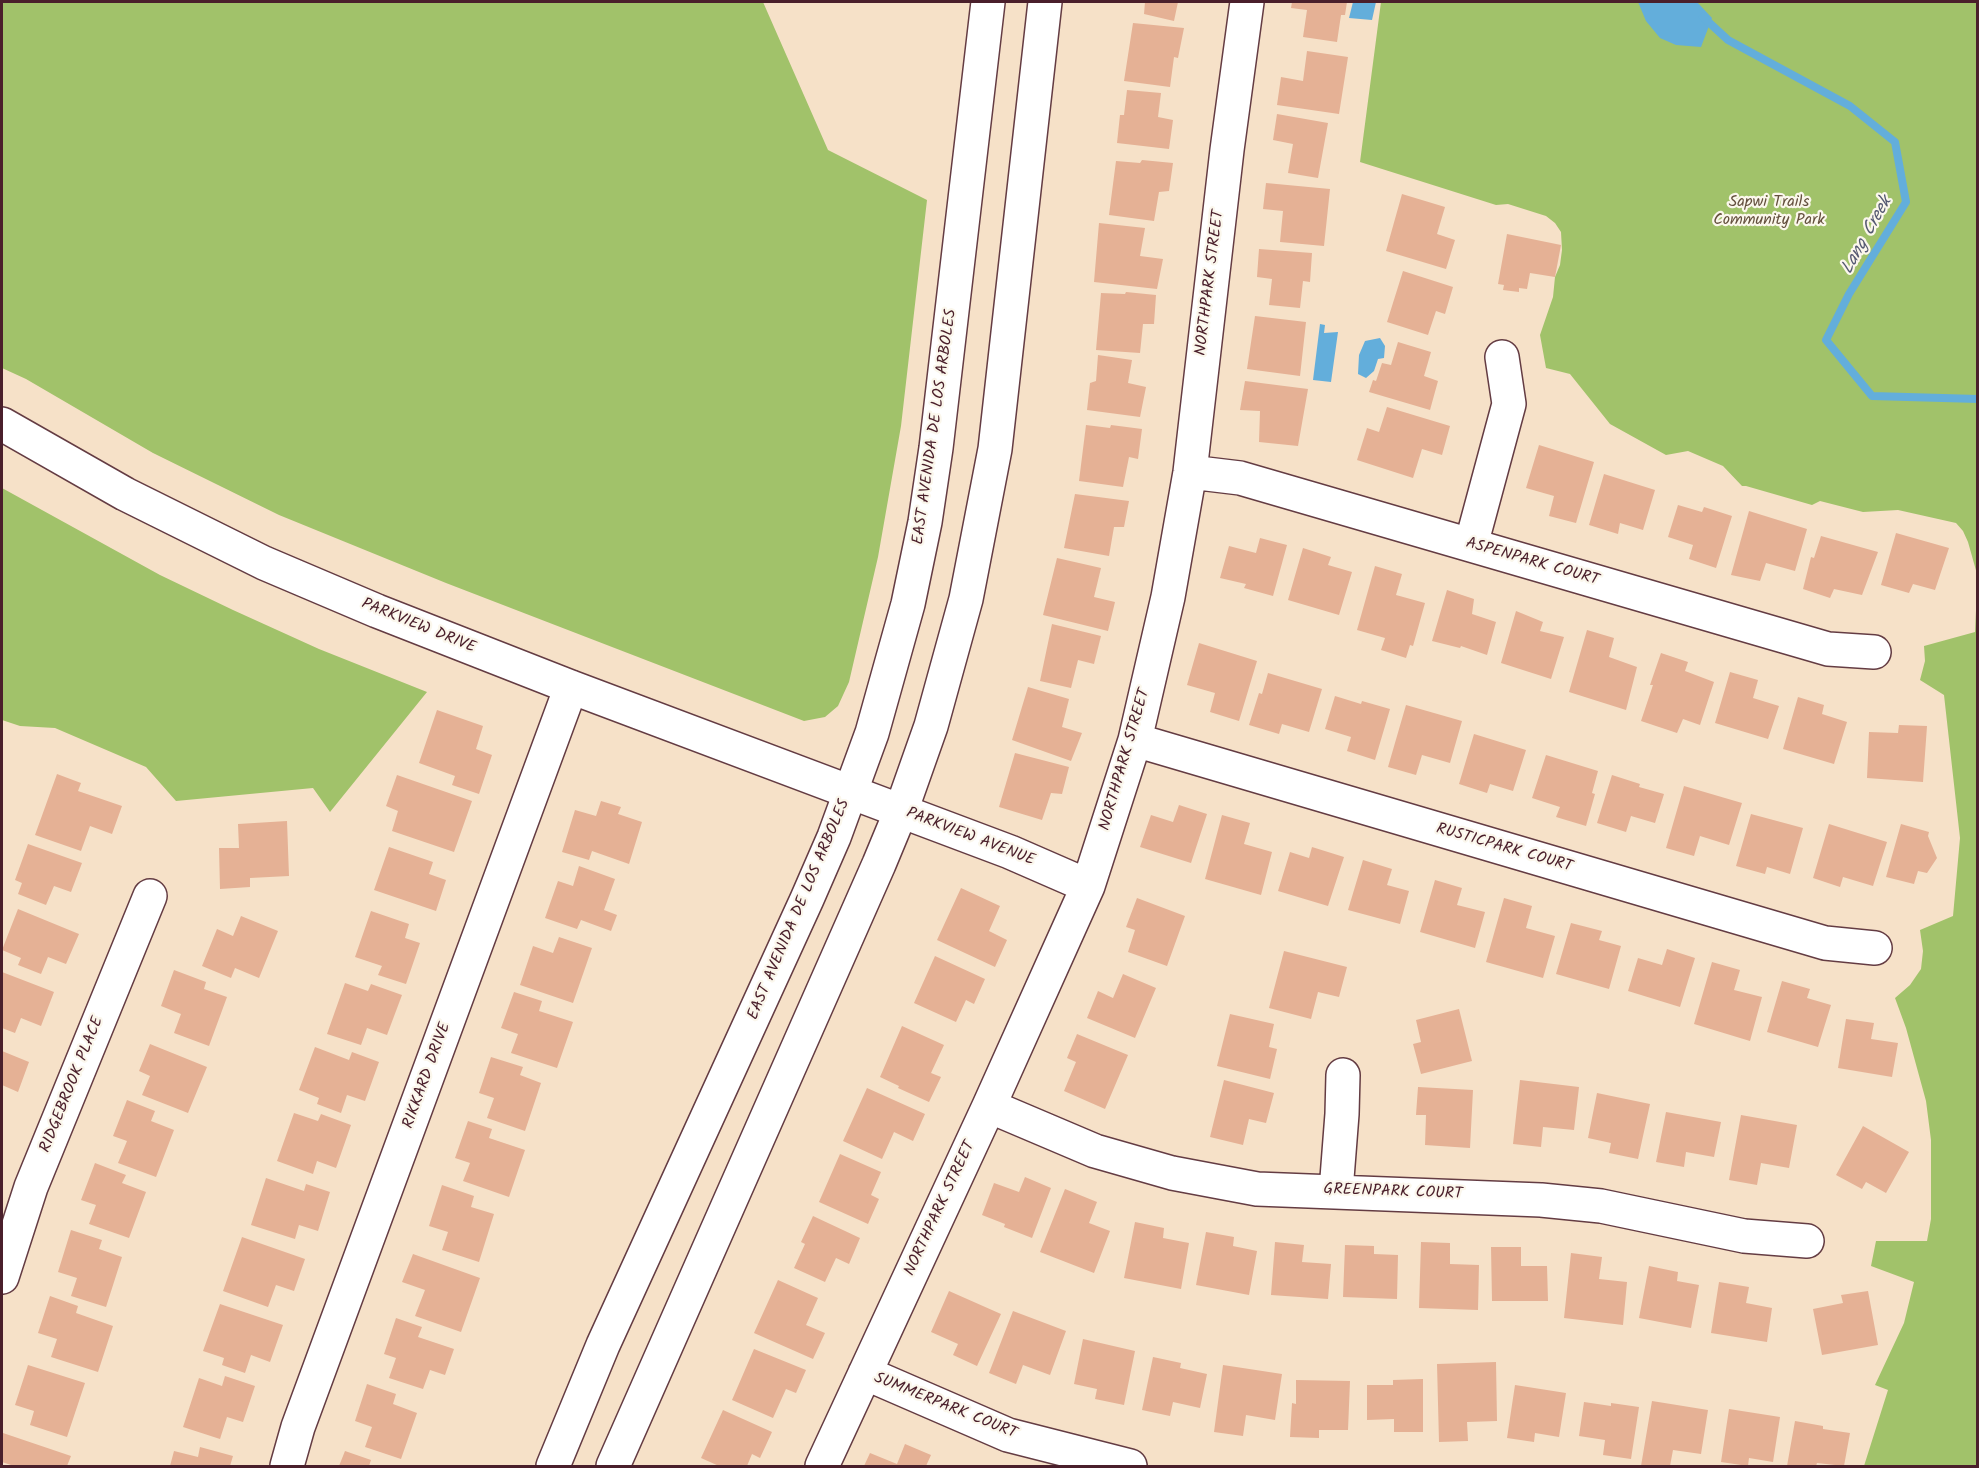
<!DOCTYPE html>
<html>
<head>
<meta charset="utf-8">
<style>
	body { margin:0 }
	#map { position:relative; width:1979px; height:1468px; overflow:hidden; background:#f6e1c8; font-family:Kalam,sans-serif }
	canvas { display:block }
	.frame { position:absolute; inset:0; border:3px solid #4a1f2b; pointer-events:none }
</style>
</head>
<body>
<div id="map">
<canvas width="1979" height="1468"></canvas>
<div class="frame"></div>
</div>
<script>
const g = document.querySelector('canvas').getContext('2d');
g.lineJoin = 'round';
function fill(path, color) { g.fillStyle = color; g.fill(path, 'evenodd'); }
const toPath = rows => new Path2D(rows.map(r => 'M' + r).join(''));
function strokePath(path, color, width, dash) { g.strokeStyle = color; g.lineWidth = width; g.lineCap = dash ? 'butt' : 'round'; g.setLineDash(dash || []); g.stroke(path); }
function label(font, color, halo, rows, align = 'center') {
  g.font = font + ' Kalam,sans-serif'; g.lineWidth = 4.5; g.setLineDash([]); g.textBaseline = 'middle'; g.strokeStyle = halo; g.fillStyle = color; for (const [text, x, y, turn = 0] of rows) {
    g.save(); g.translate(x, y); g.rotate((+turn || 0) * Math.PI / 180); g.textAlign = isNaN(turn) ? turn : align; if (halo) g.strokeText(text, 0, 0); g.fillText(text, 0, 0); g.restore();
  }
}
const green = toPath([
	[2,2,763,2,828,150,927,200,901,426,878,557,849,682,838,706,825,717,804,721,446,583,279,515,153,453,26,379,2,368],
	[1381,2,1977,2,1977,574,1968,542,1963,531,1956,523,1898,510,1863,512,1820,501,1812,505,1746,486,1742,486,1723,466,1688,451,1666,455,1610,424,1570,374,1546,368,1540,335,1553,297,1555,277,1560,265,1562,250,1561,232,1555,223,1546,216,1508,204,1496,205,1360,162],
	[2,488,160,575,233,610,319,649,427,692,330,812,313,788,176,801,146,767,55,728,20,726,2,720],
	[1977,589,1977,1466,1864,1466,1888,1390,1875,1385,1904,1323,1914,1282,1871,1266,1876,1241,1927,1241,1931,1219,1931,1140,1926,1101,1906,1028,1895,998,1910,985,1921,969,1923,951,1920,930,1953,916,1960,838,1944,695,1920,680,1925,661,1924,646,1975,632]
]);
const water = toPath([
	[1353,2,1376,2,1372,20,1349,18],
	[1638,2,1697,2,1712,18,1701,47,1676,45,1660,38,1646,21],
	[1320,324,1325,325,1324,333,1338,332,1331,382,1313,380],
	[1380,338,1385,346,1384,358,1378,359,1374,371,1366,378,1358,374,1359,355,1365,341]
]);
const stream = toPath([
	[1703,17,1728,40,1850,106,1895,142,1906,202,1849,294,1826,340,1872,396,1978,399]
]);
const building = toPath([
	[1145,2,1178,2,1174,21,1144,14],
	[1292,2,1347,2,1345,15,1341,15,1337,42,1303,37,1307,10,1291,8],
	[1133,23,1184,28,1178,58,1174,57,1170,87,1124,81],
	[1307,51,1348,57,1339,114,1277,105,1281,77,1303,81],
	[1127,90,1161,93,1158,117,1173,120,1169,149,1117,143,1120,115,1124,115],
	[1277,114,1328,123,1318,178,1288,173,1293,144,1273,140],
	[1142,160,1173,163,1169,191,1159,192,1154,221,1109,215,1116,161,1140,163],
	[1266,183,1330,189,1324,246,1280,242,1283,211,1263,209],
	[1402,194,1445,207,1437,234,1455,240,1446,269,1386,251],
	[1099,223,1145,228,1140,256,1163,259,1157,289,1094,282],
	[1507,234,1561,245,1555,277,1530,273,1527,289,1519,288,1519,292,1503,290,1504,285,1498,284],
	[1259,249,1312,253,1310,282,1303,281,1300,308,1269,305,1272,279,1257,277],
	[1403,271,1453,287,1445,314,1436,311,1428,335,1387,322],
	[1126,292,1156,295,1154,324,1143,324,1140,353,1096,350,1101,293,1125,294],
	[1255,316,1306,322,1300,376,1247,369],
	[1398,342,1431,352,1424,376,1438,381,1430,410,1369,392,1373,380,1376,381,1382,363,1391,365],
	[1098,355,1132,360,1128,383,1146,387,1140,417,1087,410,1090,383,1096,381],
	[1245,381,1308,389,1298,446,1259,442,1260,411,1240,410],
	[1387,407,1450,426,1442,455,1422,449,1413,478,1357,460,1367,428,1379,432],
	[1086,425,1110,428,1111,425,1142,429,1138,459,1129,457,1123,487,1079,481],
	[1539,445,1594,462,1576,523,1549,516,1554,496,1526,488],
	[1604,474,1655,490,1643,530,1620,523,1618,534,1589,525],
	[1075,494,1129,501,1124,527,1114,527,1109,556,1064,548],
	[1678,505,1702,512,1704,507,1732,516,1716,568,1689,559,1693,545,1668,537],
	[1749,511,1807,529,1795,571,1766,563,1760,581,1731,575],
	[1896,533,1949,548,1935,590,1913,584,1909,593,1881,585],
	[1821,536,1878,552,1862,595,1834,589,1830,598,1803,589,1811,557,1814,558],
	[1260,538,1287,545,1273,596,1244,588,1246,584,1220,578,1229,546,1256,553],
	[1303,548,1331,557,1328,565,1352,572,1339,615,1288,600],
	[1057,558,1101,568,1094,597,1115,602,1108,631,1043,615],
	[1375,566,1402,574,1396,595,1425,603,1413,646,1410,645,1406,658,1381,650,1385,638,1357,630],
	[1447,590,1474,599,1472,614,1496,622,1487,655,1461,646,1460,648,1432,641],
	[1516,611,1543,622,1540,631,1564,637,1551,679,1501,663],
	[1052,624,1101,636,1094,664,1078,660,1071,688,1040,681],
	[1587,630,1614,638,1609,657,1637,667,1626,710,1569,692],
	[1199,643,1257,661,1239,721,1210,712,1215,693,1187,685],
	[1661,653,1688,662,1685,671,1714,682,1700,725,1683,719,1677,733,1641,721,1653,685,1650,685],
	[1730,672,1758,680,1753,698,1779,706,1768,739,1715,723],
	[1268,673,1322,689,1309,732,1282,724,1279,734,1249,725,1259,693,1262,694],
	[1028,687,1069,699,1062,727,1082,733,1071,761,1012,740],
	[1335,696,1361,704,1362,701,1390,709,1375,760,1347,751,1351,737,1325,729],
	[1798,697,1824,705,1822,714,1847,722,1834,764,1783,749],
	[1406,705,1462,721,1450,763,1422,755,1416,775,1388,767],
	[437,710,483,726,476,749,492,755,479,794,452,785,455,776,419,763],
	[1899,725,1927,726,1923,782,1867,778,1869,732,1898,733],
	[1474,734,1526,750,1513,791,1490,784,1487,793,1459,784],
	[1015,753,1069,767,1062,794,1051,793,1042,820,999,807],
	[1546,755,1598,771,1592,793,1595,794,1586,826,1556,817,1560,807,1532,798],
	[57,774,81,783,78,791,122,806,112,834,90,826,81,851,35,835],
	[397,775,472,801,454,852,392,831,398,811,386,806],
	[1612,775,1640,784,1639,787,1664,794,1655,823,1631,816,1626,832,1597,823],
	[1684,786,1742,803,1729,845,1700,836,1694,856,1666,848],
	[601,801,621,807,618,814,642,822,629,864,592,851,589,860,562,852,575,810,596,816],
	[1179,805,1207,814,1191,863,1140,847,1151,815,1173,822],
	[1751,814,1803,828,1790,874,1767,867,1765,874,1736,866],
	[1222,815,1250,823,1244,844,1272,852,1261,895,1205,879],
	[287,821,289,876,250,878,250,887,220,889,219,848,239,848,238,824],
	[1829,824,1887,842,1873,886,1843,877,1840,887,1813,878],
	[1901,824,1929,832,1928,836,1937,858,1927,873,1918,871,1914,884,1886,877],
	[28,844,82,863,71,892,54,886,46,905,18,894,22,883,15,880],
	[389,847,433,862,429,874,446,880,436,911,374,890],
	[1312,847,1344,857,1328,906,1278,891,1290,852,1309,858],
	[1363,860,1392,869,1387,885,1409,891,1400,924,1348,910],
	[579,866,615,879,604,910,617,915,611,931,581,920,577,929,545,918,558,881,573,886],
	[1435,880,1462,888,1457,905,1485,912,1475,948,1420,932],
	[961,888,1000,906,989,931,1007,940,995,967,937,940],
	[1137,898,1185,916,1167,966,1128,952,1135,930,1126,927],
	[1504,898,1532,906,1526,928,1555,936,1543,978,1486,962],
	[18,909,79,934,66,964,48,957,41,974,18,965,21,958,2,950],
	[371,911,409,924,405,938,420,943,406,984,378,975,382,966,355,957],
	[241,916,278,931,259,978,235,968,231,978,202,966,217,929,233,936],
	[1571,923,1602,931,1599,940,1621,946,1609,989,1556,974],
	[559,937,592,948,573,1003,520,985,533,946,553,953],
	[1667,949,1695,958,1680,1007,1628,991,1638,958,1662,965],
	[1284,951,1347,967,1339,997,1318,992,1311,1019,1269,1008],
	[935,956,985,979,974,1004,966,1000,956,1022,914,1003],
	[1712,962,1740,970,1734,990,1762,997,1750,1041,1694,1024],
	[174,970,206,982,204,989,227,997,209,1046,174,1033,181,1014,161,1006],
	[2,972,54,992,41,1026,21,1018,15,1033,2,1028],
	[1123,974,1156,988,1135,1038,1087,1018,1098,991,1113,998],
	[1782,981,1810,989,1807,998,1831,1005,1818,1047,1767,1032],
	[345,983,368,991,371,984,402,995,387,1035,367,1028,361,1045,327,1034],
	[514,992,542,1001,539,1011,573,1022,557,1068,511,1053,518,1034,501,1028],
	[1459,1009,1472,1061,1421,1074,1413,1044,1421,1042,1416,1020],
	[1230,1014,1274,1024,1269,1047,1277,1049,1270,1079,1217,1066],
	[1846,1019,1874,1023,1871,1039,1898,1043,1892,1077,1838,1068],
	[902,1026,944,1045,931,1073,941,1077,929,1102,898,1088,899,1086,880,1077],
	[1077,1034,1128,1055,1105,1109,1064,1091,1076,1062,1067,1058],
	[150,1044,207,1067,188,1113,142,1095,150,1076,139,1071],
	[315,1047,349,1060,352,1052,379,1062,365,1101,347,1095,341,1113,317,1104,319,1098,299,1090],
	[2,1051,29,1062,18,1092,2,1085],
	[491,1057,523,1067,520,1075,541,1083,525,1131,487,1118,494,1098,479,1093],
	[1224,1080,1274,1093,1266,1123,1249,1119,1243,1145,1210,1137],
	[1520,1080,1579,1087,1574,1130,1543,1127,1541,1147,1513,1144],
	[1418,1087,1473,1090,1470,1148,1425,1145,1426,1115,1416,1115],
	[867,1088,925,1114,913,1141,894,1132,882,1159,843,1141],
	[1597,1093,1650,1104,1638,1159,1609,1153,1611,1143,1588,1138],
	[127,1100,155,1111,151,1121,174,1130,156,1177,118,1163,127,1141,113,1136],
	[1666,1112,1721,1122,1714,1157,1686,1152,1684,1167,1656,1162],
	[294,1113,318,1121,321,1114,351,1125,336,1168,317,1161,313,1174,277,1161],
	[1741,1115,1797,1125,1789,1168,1761,1163,1757,1185,1729,1180],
	[468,1121,492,1129,489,1138,525,1150,509,1197,463,1181,470,1163,455,1158],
	[1863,1126,1909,1152,1886,1193,1866,1182,1862,1189,1836,1175],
	[840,1154,881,1172,871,1195,879,1199,868,1224,819,1202],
	[95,1163,126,1175,122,1183,146,1192,129,1238,89,1224,96,1205,81,1200],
	[1025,1177,1051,1188,1032,1238,1004,1227,1005,1224,982,1215,994,1183,1019,1192],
	[266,1178,304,1191,306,1184,330,1192,318,1231,299,1225,295,1239,251,1225],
	[442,1185,474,1196,471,1207,494,1214,479,1262,442,1250,448,1232,429,1226],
	[1065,1189,1097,1202,1089,1223,1110,1231,1094,1273,1040,1252],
	[813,1216,860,1238,849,1264,836,1258,825,1282,794,1268,805,1244,801,1242],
	[1135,1222,1164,1228,1163,1238,1189,1243,1181,1289,1124,1278],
	[71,1230,102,1240,99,1249,122,1257,106,1307,71,1296,77,1278,58,1272],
	[1206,1232,1234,1237,1233,1246,1257,1251,1249,1295,1196,1285],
	[242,1237,305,1259,294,1291,276,1285,268,1307,223,1291],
	[1275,1242,1304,1245,1302,1262,1331,1264,1328,1299,1271,1295],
	[1421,1242,1450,1243,1450,1264,1479,1265,1478,1310,1419,1308],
	[1345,1245,1374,1246,1374,1254,1398,1255,1397,1299,1343,1297],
	[1491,1247,1521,1247,1521,1266,1547,1266,1548,1301,1492,1301],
	[1571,1253,1602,1257,1599,1279,1627,1282,1623,1325,1564,1318],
	[413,1254,480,1278,461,1332,415,1316,425,1290,402,1282],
	[1649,1266,1678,1272,1677,1281,1699,1285,1691,1328,1639,1318],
	[778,1280,818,1298,806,1325,825,1333,813,1359,754,1333],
	[1719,1282,1749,1287,1746,1303,1772,1308,1767,1342,1711,1333],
	[949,1291,1001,1314,977,1366,953,1355,958,1344,931,1332],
	[1868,1291,1878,1345,1822,1355,1813,1309,1843,1303,1841,1295],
	[50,1296,78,1306,76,1313,113,1326,98,1372,51,1357,57,1339,38,1333],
	[220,1304,283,1325,270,1362,251,1355,245,1373,222,1365,224,1358,203,1351],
	[1013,1311,1066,1331,1050,1375,1023,1365,1016,1384,989,1373],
	[396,1318,422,1327,418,1337,454,1349,445,1375,430,1370,423,1389,389,1378,396,1358,384,1354],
	[1083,1339,1135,1351,1124,1405,1095,1399,1097,1389,1074,1384],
	[754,1349,806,1370,796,1393,786,1389,773,1418,732,1400],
	[1153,1357,1181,1363,1180,1368,1207,1374,1200,1408,1173,1402,1170,1416,1142,1410],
	[1496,1362,1497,1421,1467,1422,1468,1441,1439,1442,1437,1364],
	[28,1365,85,1383,67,1437,30,1425,34,1411,15,1405],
	[1223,1365,1282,1374,1275,1420,1246,1415,1243,1436,1214,1432],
	[225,1376,255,1386,243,1422,227,1417,220,1439,183,1427,199,1378,222,1386],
	[1423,1379,1423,1432,1394,1432,1394,1419,1367,1420,1367,1385,1393,1385,1393,1380],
	[1296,1380,1350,1381,1348,1430,1319,1430,1319,1438,1290,1437,1292,1403,1296,1404],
	[367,1384,396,1394,393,1404,417,1413,401,1459,365,1447,372,1427,355,1421],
	[1515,1385,1566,1393,1559,1437,1535,1433,1534,1442,1507,1438],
	[1652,1401,1708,1410,1701,1454,1673,1450,1670,1466,1641,1466],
	[1584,1402,1611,1406,1611,1403,1639,1407,1631,1459,1603,1455,1605,1440,1579,1436],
	[1729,1409,1780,1417,1773,1462,1749,1458,1748,1466,1721,1462],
	[723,1410,772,1432,760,1458,752,1454,747,1466,719,1466,701,1458],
	[1795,1421,1823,1426,1823,1429,1850,1433,1844,1466,1817,1463,1816,1466,1787,1466],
	[3,1433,71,1456,67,1466,14,1466,2,1462],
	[905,1444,931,1455,926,1466,864,1466,870,1453,897,1464],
	[200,1447,233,1456,230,1466,170,1466,174,1451,198,1457],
	[345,1451,371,1460,369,1466,339,1466]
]);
const minor = toPath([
	[2,424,125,494,264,563,377,611,571,687,1010,852,1088,886],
	[1190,472,1240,478,1828,649,1874,652],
	[1471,545,1509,404,1502,357],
	[1135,740,1825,943,1875,948],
	[989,1106,1095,1151,1172,1173,1257,1189,1541,1200,1601,1206,1744,1236,1807,1241],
	[1336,1191,1342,1114,1343,1075],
	[2,1277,31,1187,150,896],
	[865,1373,1008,1435,1130,1466],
	[287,1466,298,1427,571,687],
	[822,1466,989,1106,1088,886,1135,740,1168,597,1190,472,1227,150,1247,2]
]);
const major = toPath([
	[553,1466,603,1345,807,899,834,837,872,733,908,604,925,522,936,448,988,2],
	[613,1466,879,864,901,811,931,726,966,599,995,449,1045,2]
]);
const parkNames = [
	["Sapwi Trails",1769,203],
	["Community Park",1769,221]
];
const streetNames = [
	["NORTHPARK STREET",1211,283,-83],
	["EAST AVENIDA DE LOS ARBOLES",936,427,-82],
	["ASPENPARK COURT",1532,563,16],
	["PARKVIEW DRIVE",418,627,22],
	["NORTHPARK STREET",1126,760,-74],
	["PARKVIEW AVENUE",970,838,21],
	["RUSTICPARK COURT",1504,849,16],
	["EAST AVENIDA DE LOS ARBOLES",800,910,-67],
	["RIKKARD DRIVE",428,1076,-70],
	["RIDGEBROOK PLACE",73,1085,-68],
	["GREENPARK COURT",1393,1193,2],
	["NORTHPARK STREET",941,1209,-65],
	["SUMMERPARK COURT",945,1407,22]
];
const waterNames = [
	["Lang Creek",1868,236,-61]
];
fill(green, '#a1c26a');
fill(water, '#63aedb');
strokePath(stream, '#63aedb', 8);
fill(building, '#e5b195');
strokePath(minor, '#643c43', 36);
strokePath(major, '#643c43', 36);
strokePath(minor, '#fff', 33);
strokePath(major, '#fff', 33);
label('16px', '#64503e', '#fbf7ec', parkNames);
label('16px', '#4a1f2b', '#fbf7ec', streetNames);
label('italic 18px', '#545871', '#fbf7ec', waterNames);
</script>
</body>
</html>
